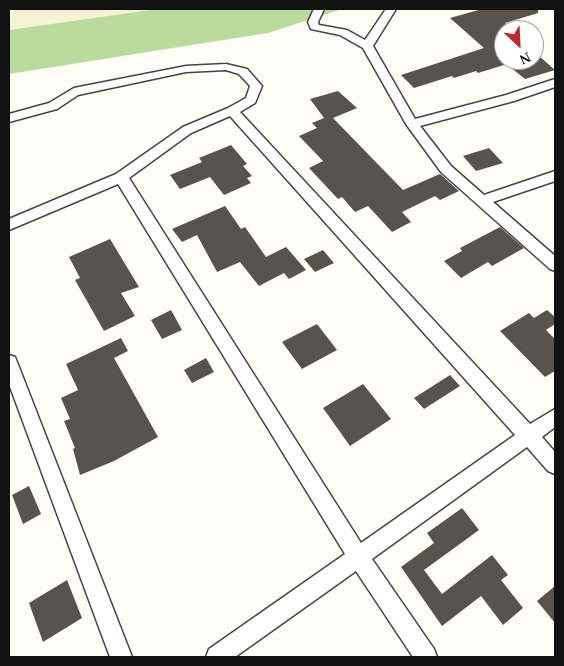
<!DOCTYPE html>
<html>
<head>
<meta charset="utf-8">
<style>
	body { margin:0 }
	#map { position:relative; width:564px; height:666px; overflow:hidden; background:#fffdf5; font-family:"Times New Roman",serif }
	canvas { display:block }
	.frame { position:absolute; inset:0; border:10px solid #111; pointer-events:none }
	.north { position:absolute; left:494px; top:20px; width:50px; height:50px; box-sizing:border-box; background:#fff; border:1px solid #a0a0a0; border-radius:50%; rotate:155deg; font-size:14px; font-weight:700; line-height:20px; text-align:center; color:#111 }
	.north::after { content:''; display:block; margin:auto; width:18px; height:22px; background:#c4262e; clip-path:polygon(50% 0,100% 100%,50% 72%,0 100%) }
</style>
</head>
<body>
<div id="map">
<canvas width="564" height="666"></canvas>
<div class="frame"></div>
<div class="north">N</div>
</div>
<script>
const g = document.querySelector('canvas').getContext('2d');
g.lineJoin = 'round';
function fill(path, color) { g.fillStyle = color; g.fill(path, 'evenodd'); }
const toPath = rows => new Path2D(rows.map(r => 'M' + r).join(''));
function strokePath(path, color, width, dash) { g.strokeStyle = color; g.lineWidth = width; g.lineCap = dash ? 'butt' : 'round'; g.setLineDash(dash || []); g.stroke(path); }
const farmland = toPath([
	[9,9,157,9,9,30]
]);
const forest = toPath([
	[157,9,342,9,268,33,9,74,9,30]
]);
const building = toPath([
	[482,9,538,9,538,13,505,23,513,30,504,30,504,65,478,73,476,71,454,78,452,76,414,88,401,75,484,48,450,18],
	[539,56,555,70,525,79,509,66,534,60],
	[338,91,357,108,333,118,403,190,440,174,459,191,440,200,435,196,402,212,411,222,392,232,368,206,355,212,342,197,338,199,309,168,323,161,299,136,317,128,312,123,324,118,310,99],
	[231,145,247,164,243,166,252,176,247,178,251,183,224,195,210,177,180,189,170,175,202,162,199,158],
	[489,148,503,163,476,171,463,156],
	[225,206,241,229,245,227,266,257,286,247,306,270,289,279,284,273,259,286,240,262,217,272,197,235,182,242,172,229],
	[500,227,524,248,492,266,488,262,461,278,444,261,462,251,460,248],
	[110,239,139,287,121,293,135,316,104,331,75,280,80,278,69,257],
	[323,250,334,263,315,272,304,259],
	[171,310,182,330,162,339,151,320],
	[547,310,555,317,555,324,546,330,555,339,555,371,545,377,500,331,529,313,534,318],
	[317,324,337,350,302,369,282,342],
	[121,338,128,351,114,358,158,437,114,461,80,475,73,449,75,448,64,421,70,419,61,398,78,390,66,364],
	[206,358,214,372,192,383,184,370],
	[450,375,460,386,424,409,414,398],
	[363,384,391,419,350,446,323,408],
	[29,486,41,514,23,524,12,495],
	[462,508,479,530,424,570,442,594,492,555,508,575,501,580,523,608,503,625,481,596,442,626,401,567,434,543,427,533],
	[67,580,82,618,43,642,29,603],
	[555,586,555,623,537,601]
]);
const street = toPath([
	[314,9,324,9,318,22,319,25,347,30,365,40,386,9,396,9,373,46,415,119,506,95,555,79,555,87,514,101,420,126,451,166,484,195,555,171,555,181,493,202,555,256,555,271,550,269,441,172,406,124,363,48,340,35,311,29,308,22,314,9],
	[226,64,247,69,262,86,255,103,240,112,530,424,555,409,555,427,542,437,555,452,555,474,548,471,527,447,372,559,434,649,437,657,413,657,356,571,235,657,206,657,209,649,345,554,118,184,9,230,9,219,116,174,183,127,228,108,246,98,250,86,239,74,226,70,186,72,78,95,57,109,9,122,9,114,49,103,74,88,186,66,226,64],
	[230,116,515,435,361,543,129,178,191,133,230,116],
	[9,355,15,357,17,362,132,657,110,657,9,384,9,355]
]);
fill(farmland, '#f6f3d4');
fill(forest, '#b9dc9c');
fill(building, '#5a524d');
strokePath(street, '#444', 3);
fill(street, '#fff');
</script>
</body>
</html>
